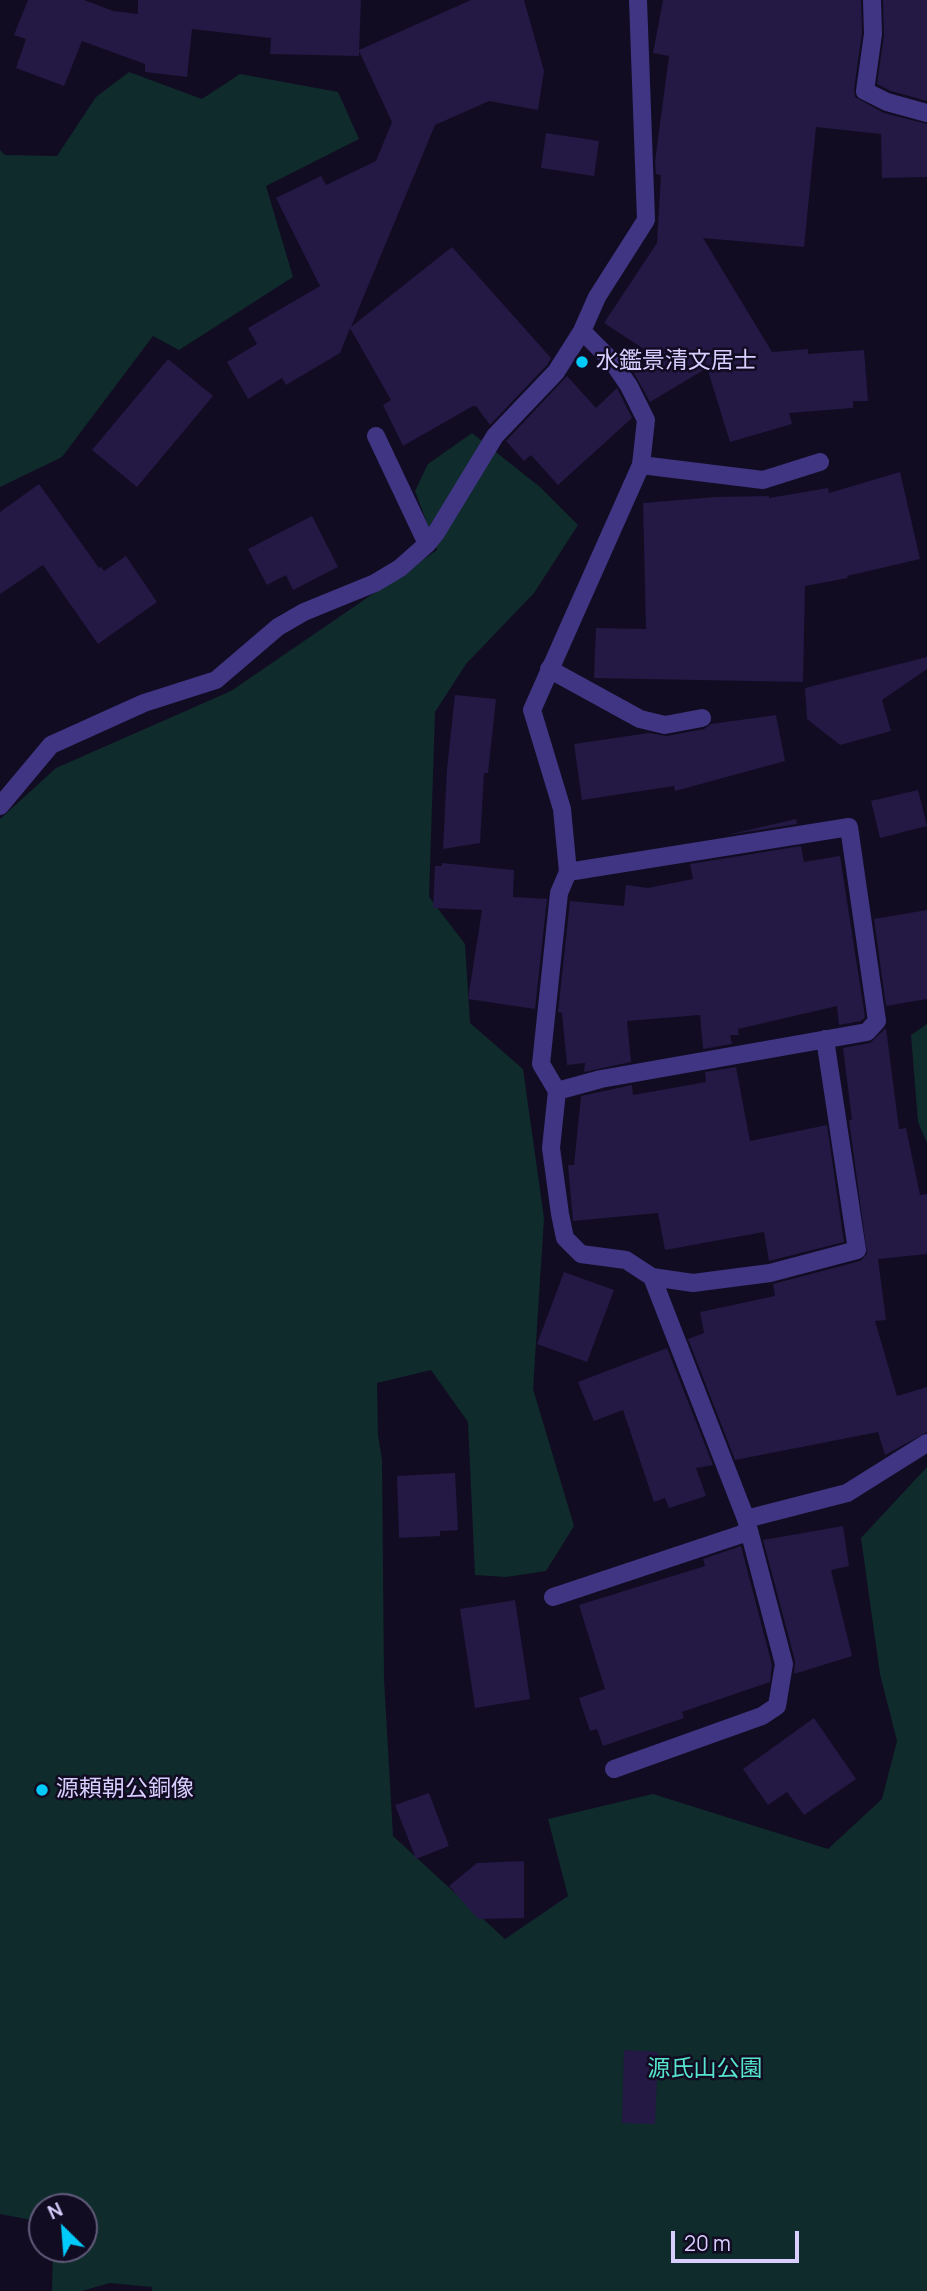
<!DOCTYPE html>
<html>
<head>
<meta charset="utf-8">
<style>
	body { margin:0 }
	#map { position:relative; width:927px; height:2291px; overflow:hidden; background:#120c22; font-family:Manrope,sans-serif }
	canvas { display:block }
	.north { position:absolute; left:28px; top:2193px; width:70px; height:70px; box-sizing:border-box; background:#120c22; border:2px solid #615a7a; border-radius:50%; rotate:335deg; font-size:19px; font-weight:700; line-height:28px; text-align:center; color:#d8ceff }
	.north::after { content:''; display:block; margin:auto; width:24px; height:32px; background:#00caf9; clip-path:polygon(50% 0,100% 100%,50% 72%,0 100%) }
	.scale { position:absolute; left:671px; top:2231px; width:128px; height:32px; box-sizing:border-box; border:4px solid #d8ceff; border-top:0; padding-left:9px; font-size:21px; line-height:24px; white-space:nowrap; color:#d8ceff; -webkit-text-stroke:5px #120c22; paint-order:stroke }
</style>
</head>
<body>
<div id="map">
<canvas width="927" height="2291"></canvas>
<div class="north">N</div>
<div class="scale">20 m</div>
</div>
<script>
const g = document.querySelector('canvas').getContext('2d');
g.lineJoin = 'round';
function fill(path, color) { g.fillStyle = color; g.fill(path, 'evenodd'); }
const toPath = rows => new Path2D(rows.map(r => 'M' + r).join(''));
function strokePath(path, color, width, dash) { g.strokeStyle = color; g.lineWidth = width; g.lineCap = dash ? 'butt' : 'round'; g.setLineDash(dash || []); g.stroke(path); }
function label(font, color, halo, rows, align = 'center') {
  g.font = font + ' Manrope,"Noto Sans JP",sans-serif'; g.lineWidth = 5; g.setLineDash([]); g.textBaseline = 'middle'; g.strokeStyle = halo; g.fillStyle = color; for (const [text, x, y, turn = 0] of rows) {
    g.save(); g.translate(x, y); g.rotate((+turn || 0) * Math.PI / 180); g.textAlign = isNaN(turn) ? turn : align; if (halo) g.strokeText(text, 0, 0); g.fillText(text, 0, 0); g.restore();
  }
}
const green = toPath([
	[129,72,202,99,240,74,338,92,359,139,266,186,293,277,179,350,153,336,62,457,0,487,0,150,5,155,57,156,96,97],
	[472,433,540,487,578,525,534,593,466,664,435,712,429,897,465,944,470,1023,523,1069,544,1218,533,1389,574,1526,546,1571,506,1577,475,1575,468,1422,431,1370,377,1383,378,1435,382,1460,384,1679,393,1836,505,1939,568,1896,548,1819,653,1794,828,1849,882,1799,897,1741,880,1674,861,1538,927,1467,927,2291,152,2291,152,2287,110,2283,82,2291,52,2291,53,2249,84,2249,84,2207,42,2207,42,2222,0,2214,0,819,56,768,231,691,437,550,415,491,428,464],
	[927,1024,927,1143,918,1122,911,1035]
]);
const building = toPath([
	[28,0,84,0,113,11,138,14,138,0,361,0,359,50,471,0,524,0,544,71,538,110,489,101,435,125,351,327,452,247,551,358,547,365,490,425,476,406,473,406,403,446,383,405,391,400,350,328,340,353,286,385,282,378,248,399,227,362,257,344,248,328,320,286,276,198,321,176,326,185,376,161,392,122,359,51,359,56,270,54,271,38,192,29,187,77,145,72,145,64,82,41,64,86,16,68,26,39,14,35],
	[663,0,861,0,862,33,854,89,855,97,884,113,927,124,927,177,882,178,881,134,816,127,804,247,703,238,772,352,808,349,808,354,864,350,868,401,853,401,853,408,789,413,792,424,730,442,707,368,650,402,634,373,653,355,604,323,657,243,661,175,656,174,655,162,669,56,653,53],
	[883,0,927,0,927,101,891,91,877,84,884,35],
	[546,133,599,141,594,176,541,168],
	[168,359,213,396,137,487,92,450],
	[567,376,596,408,617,388,632,418,558,485,531,455,524,461,506,441],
	[900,472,920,559,847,576,848,578,805,586,803,682,594,678,596,628,646,629,643,503,716,497,769,496,769,498,828,488,829,493],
	[39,484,99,568,101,567,104,571,126,556,157,602,98,644,43,565,0,594,0,512],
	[312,516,338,567,293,590,286,575,267,585,248,549],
	[927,657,927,669,882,700,891,731,840,745,807,719,805,688],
	[455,695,496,699,488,773,484,773,480,843,443,849,447,769],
	[776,715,785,761,675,791,674,786,582,800,574,744,649,733,667,736,704,729,711,724],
	[918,790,927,826,880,838,871,801],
	[796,819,797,824,727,835],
	[801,846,804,862,840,856,865,1017,861,1021,839,1025,837,1006,738,1029,739,1035,730,1035,732,1044,703,1049,700,1015,627,1021,631,1062,584,1072,585,1063,567,1065,562,1013,558,1012,570,901,624,906,626,885,648,888,693,879,690,864],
	[442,863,514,870,513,897,547,899,535,1009,468,999,482,910,433,908,435,866,442,866],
	[927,910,927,999,886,1006,874,919],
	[886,1028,899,1129,906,1128,920,1195,927,1194,927,1254,878,1259,886,1320,875,1321,897,1396,927,1387,927,1432,885,1455,878,1432,735,1460,688,1339,704,1333,700,1312,775,1296,773,1284,860,1261,867,1254,849,1120,852,1120,843,1048,870,1043],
	[736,1067,750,1141,827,1125,844,1242,769,1261,764,1232,665,1250,658,1213,573,1221,568,1165,574,1165,581,1096,632,1085,633,1095,706,1082,705,1072],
	[564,1272,614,1290,587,1362,537,1344],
	[667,1348,713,1465,696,1468,706,1496,669,1508,665,1498,654,1502,623,1410,594,1421,578,1382],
	[455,1473,458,1530,440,1531,440,1536,399,1538,397,1476],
	[843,1526,849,1566,831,1570,852,1656,794,1674,795,1661,763,1540],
	[741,1546,772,1665,770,1682,682,1712,684,1718,603,1746,597,1729,590,1731,579,1698,605,1689,579,1605,705,1566,703,1559],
	[515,1600,530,1699,475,1708,460,1609],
	[814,1718,856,1779,804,1815,787,1792,768,1805,743,1769],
	[429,1793,449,1846,416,1859,395,1805],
	[524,1861,524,1918,478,1919,449,1886,477,1863],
	[624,2050,658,2052,655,2124,622,2123]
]);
const service = toPath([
	[872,0,873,34,865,91,887,102,927,113],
	[376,436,427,544],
	[641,465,763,480,820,462],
	[549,669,640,719,665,725,702,718],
	[746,1519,847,1493,927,1443]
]);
const minor = toPath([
	[582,331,612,361,629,386,646,420,641,465,532,710,562,809,568,872,559,893,541,1064,557,1091,551,1148,560,1214,565,1238,581,1254,626,1260,652,1277,746,1519,784,1664,777,1706,762,1716,614,1769],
	[0,806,51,745,144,703,216,680,278,627,304,612,375,583,400,568,427,544,436,533,495,436,556,372,582,331,597,297,646,220,638,0],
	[557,1091,601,1079,867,1032,877,1021,849,827,568,872],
	[652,1277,693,1283,770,1273,857,1250,825,1039],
	[553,1597,748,1532]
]);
const markers = [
	[582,362,7,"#00caf9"],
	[42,1790,7,"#00caf9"]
];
const poiNames = [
	["水鑑景清文居士",596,362],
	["源頼朝公銅像",56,1790]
];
const parkNames = [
	["源氏山公園",705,2070]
];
fill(green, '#0f2b2c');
fill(building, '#241844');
strokePath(service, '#3f3583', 18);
strokePath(minor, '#3f3583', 18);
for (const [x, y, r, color] of markers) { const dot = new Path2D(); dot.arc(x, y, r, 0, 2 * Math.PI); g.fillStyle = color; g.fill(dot); strokePath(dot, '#120c22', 2.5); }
label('23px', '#d8ceff', '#120c22', poiNames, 'left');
label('23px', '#55e4cd', '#120c22', parkNames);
</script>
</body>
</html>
